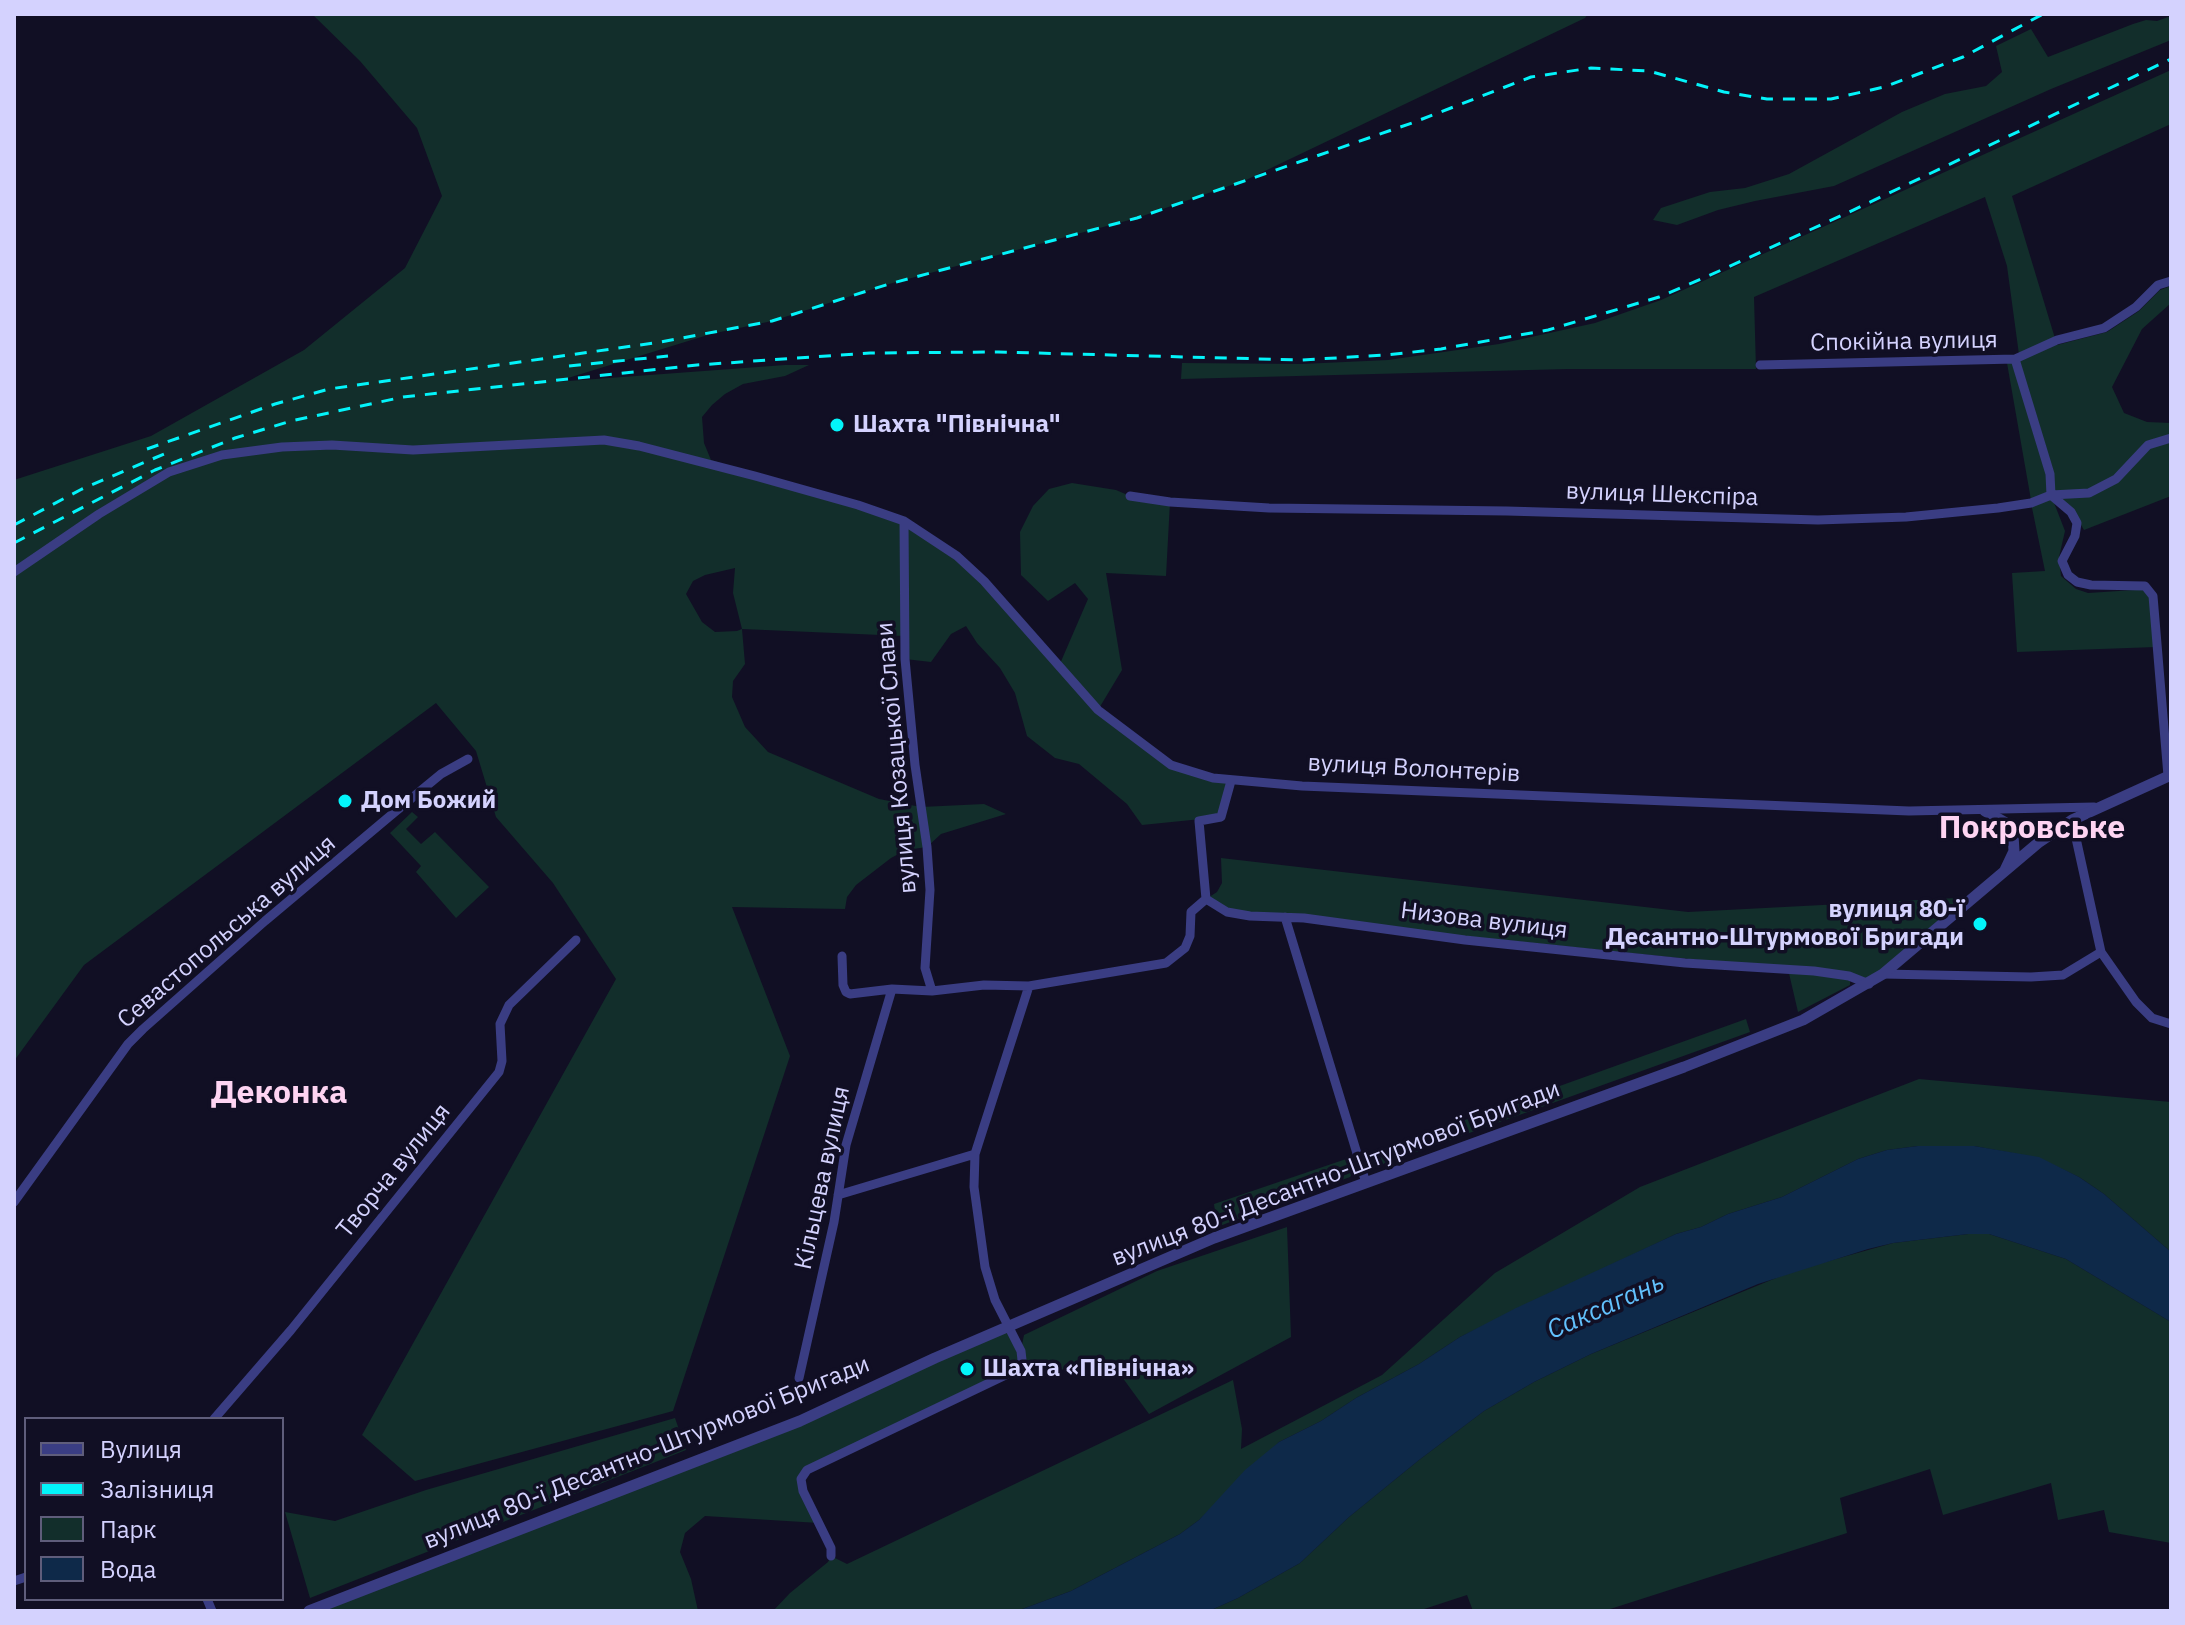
<!DOCTYPE html>
<html>
<head>
<meta charset="utf-8">
<style>
	body { margin:0 }
	#map { position:relative; width:2185px; height:1625px; overflow:hidden; background:#110f24; font-family:"IBM Plex Sans",sans-serif }
	canvas { display:block }
	.frame { position:absolute; inset:0; border:16px solid #d4d2fe; pointer-events:none }
	.legend { position:absolute; left:24px; top:1417px; width:260px; height:184px; box-sizing:border-box; background:#110f24; border:2px solid #5f5d7b; margin:0; padding:10px 14px; list-style:none; font-size:24px; color:#d4d2fe }
	.legend li { display:flex; align-items:center; gap:16px; height:40px }
	.legend b { width:40px; border:2px solid #5f5d7b }
</style>
</head>
<body>
<div id="map">
<canvas width="2185" height="1625"></canvas>
<div class="frame"></div>
<ul class="legend">
<li><b style="height:10px;background:#3a3d83"></b>Вулиця</li>
<li><b style="height:10px;background:#03f4fa"></b>Залізниця</li>
<li><b style="height:22px;background:#122e2b"></b>Парк</li>
<li><b style="height:22px;background:#0e2949"></b>Вода</li>
</ul>
</div>
<script>
const g = document.querySelector('canvas').getContext('2d');
g.lineJoin = 'round';
function fill(path, color) { g.fillStyle = color; g.fill(path, 'evenodd'); }
const toPath = rows => new Path2D(rows.map(r => 'M' + r).join(''));
function strokePath(path, color, width, dash) { g.strokeStyle = color; g.lineWidth = width; g.lineCap = dash ? 'butt' : 'round'; g.setLineDash(dash || []); g.stroke(path); }
function label(font, color, halo, rows, align = 'center') {
  g.font = font + ' "IBM Plex Sans",sans-serif'; g.lineWidth = 7; g.setLineDash([]); g.textBaseline = 'middle'; g.strokeStyle = halo; g.fillStyle = color; for (const [text, x, y, turn = 0] of rows) {
    g.save(); g.translate(x, y); g.rotate((+turn || 0) * Math.PI / 180); g.textAlign = isNaN(turn) ? turn : align; if (halo) g.strokeText(text, 0, 0); g.fillText(text, 0, 0); g.restore();
  }
}
const green = toPath([
	[312,14,1588,14,1585,18,1246,180,1137,218,889,284,772,321,711,334,555,382,785,365,809,365,785,376,743,384,725,394,712,405,702,417,704,443,711,460,880,512,957,556,1059,666,1088,599,1075,583,1048,601,1021,575,1020,532,1033,506,1049,489,1072,483,1116,490,1130,496,1170,502,1166,576,1106,573,1122,670,1098,710,1171,765,1231,781,1221,817,1142,825,1127,804,1079,764,1055,758,1027,736,1015,693,1000,668,977,643,966,626,951,634,931,662,905,659,904,636,742,629,745,664,733,681,732,697,745,727,768,752,879,799,921,807,984,804,1006,814,941,834,927,847,906,850,891,858,856,885,847,897,845,909,732,907,790,1056,673,1411,415,1481,362,1435,616,979,553,883,496,817,476,751,436,703,84,965,14,1061,14,480,151,436,304,350,405,268,442,196,417,128,360,61],
	[735,568,733,593,742,629,737,631,715,632,702,622,686,594,693,581,705,575],
	[2171,16,2171,40,2051,89,1834,186,1755,201,1718,210,1677,225,1653,220,1661,208,1710,192,1745,188,1789,174,1902,112,1945,94,1986,86,2002,72,1996,46,2031,29,2048,57,2133,24,2146,20,2157,21],
	[2171,70,2171,124,2012,196,2057,345,2107,332,2139,311,2160,290,2171,286,2171,303,2142,329,2112,387,2124,413,2147,422,2171,423,2171,496,2084,530,2073,511,2055,492,2020,362,2007,266,1985,197,1754,297,1756,369,1568,369,1181,379,1182,363,1302,364,1388,360,1499,344,1595,323,1661,300],
	[2007,363,2013,363,2047,474,2048,493,2031,500],
	[2051,495,2065,531,2059,557,2061,576,2076,589,2088,593,2149,589,2156,647,2017,652,2012,573,2045,571,2031,503],
	[412,812,418,817,406,829,421,844,435,832,489,887,456,918,416,872,421,866,390,833],
	[1221,858,1688,912,1976,897,1869,984,1850,977,1850,985,1798,1012,1788,969,1227,912,1206,899,1217,892,1222,883],
	[1746,1019,1750,1032,1372,1168,1368,1167,1365,1156],
	[1919,1079,2171,1102,2171,1252,2104,1194,2079,1177,2039,1158,1974,1146,1918,1146,1887,1150,1858,1159,1782,1197,1728,1214,1701,1227,1676,1234,1460,1337,1419,1364,1356,1398,1321,1421,1279,1442,1199,1520,1180,1534,1071,1591,1017,1611,773,1611,790,1593,828,1562,831,1556,847,1564,1233,1380,1242,1429,1241,1449,1382,1375,1495,1273,1640,1187],
	[1352,1157,1356,1169,1350,1177,1217,1227,1214,1204],
	[1287,1227,1291,1337,1149,1414,1114,1366,1010,1373,818,1464,801,1479,819,1523,705,1516,692,1527,685,1533,680,1552,691,1579,698,1611,309,1611,695,1462,1009,1327,1021,1350,1024,1335,1157,1271],
	[1968,1234,1989,1234,2066,1259,2171,1322,2171,1543,2109,1532,2104,1510,2058,1520,2051,1483,1943,1515,1930,1469,1840,1498,1847,1533,1604,1611,1473,1611,1467,1595,1418,1611,1209,1611,1238,1598,1300,1563,1349,1517,1419,1460,1484,1411,1534,1382,1591,1354,1793,1271,1893,1243],
	[675,1418,686,1450,310,1598,285,1512,335,1521,426,1490]
]);
const water = toPath([
	[1918,1146,1974,1146,2039,1157,2079,1177,2104,1194,2171,1252,2171,1322,2066,1259,1989,1234,1968,1234,1893,1243,1868,1249,1758,1284,1591,1354,1534,1382,1484,1411,1419,1460,1349,1517,1300,1563,1238,1598,1209,1611,1017,1611,1071,1591,1180,1534,1199,1520,1245,1470,1279,1442,1321,1421,1356,1398,1419,1364,1460,1337,1516,1308,1676,1234,1701,1227,1728,1214,1782,1197,1858,1159,1887,1150]
]);
const minor = toPath([
	[2015,359,2050,474,2051,495,2071,512,2077,523,2075,536,2062,561,2068,575,2077,582,2091,585,2145,586,2153,596,2168,776],
	[1760,365,2015,359,2057,340,2104,328,2136,307,2158,285,2171,281],
	[1130,496,1170,502,1269,508,1507,511,1818,520,1906,517,1998,508,2031,503,2051,495,2089,493,2116,479,2148,445,2171,438],
	[904,521,905,659,915,765,927,847,930,890,925,968,932,991],
	[14,572,99,514,169,472,222,455,282,447,332,445,413,450,604,440,639,446,755,476,858,505,904,521,957,556,984,581,1098,710,1171,765,1213,778,1302,786,1909,811,2094,807],
	[2072,820,2101,952,2136,1002,2152,1018,2171,1024],
	[1206,899,1227,912,1250,916,1304,918,1465,940,1685,963,1814,971,1849,976,1869,984],
	[1285,917,1366,1183],
	[842,956,843,985,846,992,850,994,892,989,932,991,984,985,1029,986,1166,963,1185,948,1190,936,1191,912,1206,899,1199,821,1221,817,1231,781],
	[1883,974,2031,977,2063,975,2101,952],
	[838,1195,975,1154],
	[14,1202,128,1044,143,1029,265,921,390,816,441,774,468,759],
	[799,1378,834,1222,846,1145,892,989],
	[214,1419,291,1330,499,1072,502,1061,500,1024,509,1005,576,940],
	[831,1556,831,1548,803,1491,801,1479,807,1470,1010,1373,1020,1366,1022,1360,1021,1351,995,1300,985,1267,974,1187,975,1154,1029,986],
	[14,1581,26,1577],
	[207,1599,212,1611]
]);
const tertiary = toPath([
	[1985,811,2006,823,2013,835,2014,851,2005,870],
	[309,1611,800,1421,935,1358,1214,1238,1684,1067,1803,1020,1883,974,2038,843,2072,820,2171,775]
]);
const rail = toPath([
	[569,366,668,356],
	[147,449,275,404,329,389,661,342,772,321,889,284,1137,218,1412,123,1531,77,1591,68,1649,71,1724,92,1767,99,1831,99,1884,87,1963,57,2043,14],
	[14,525,82,489,164,454],
	[14,543,155,470,235,438,291,421,403,397,697,365,870,353,998,352,1301,360,1386,355,1441,349,1548,330,1659,297,1706,277,1847,213,2171,59]
]);
const markers = [
	[837,425,8,"#03f4fa"],
	[345,801,8,"#03f4fa"],
	[1980,924,8,"#03f4fa"],
	[967,1369,8,"#03f4fa"]
];
const streetNames = [
	["Спокійна вулиця",1904,342,-1],
	["вулиця Шекспіра",1662,495,2],
	["вулиця Козацької Слави",897,758,-95],
	["вулиця Волонтерів",1414,769,3],
	["Низова вулиця",1484,921,7],
	["Севастопольська вулиця",227,932,-41],
	["Творча вулиця",394,1171,-51],
	["вулиця 80-ї Десантно-Штурмової Бригади",1336,1174,-21],
	["Кільцева вулиця",823,1178,-78],
	["вулиця 80-ї Десантно-Штурмової Бригади",647,1453,-22]
];
const poiNames = [
	["Шахта \"Північна\"",853,425],
	["Дом Божий",361,801],
	["вулиця 80-ї",1964,910,"right"],
	["Десантно-Штурмової Бригади",1964,938,"right"],
	["Шахта «Північна»",983,1369]
];
const waterNames = [
	["Саксагань",1606,1307,-24]
];
const districtNames = [
	["Покровське",2032,829],
	["Деконка",279,1094]
];
fill(green, '#122e2b');
fill(water, '#0e2949');
strokePath(minor, '#3a3d83', 9);
strokePath(tertiary, '#3a3d83', 11);
strokePath(rail, '#03f4fa', 3, [12, 10]);
for (const [x, y, r, color] of markers) { const dot = new Path2D(); dot.arc(x, y, r, 0, 2 * Math.PI); g.fillStyle = color; g.fill(dot); strokePath(dot, '#110f24', 3); }
label('24px', '#d4d2fe', '#110f24', streetNames);
label('bold 24px', '#d4d2fe', '#110f24', poiNames, 'left');
label('italic 26px', '#62c1fd', '#110f24', waterNames);
label('bold 32px', '#fed4f2', '#110f24', districtNames);
</script>
</body>
</html>
